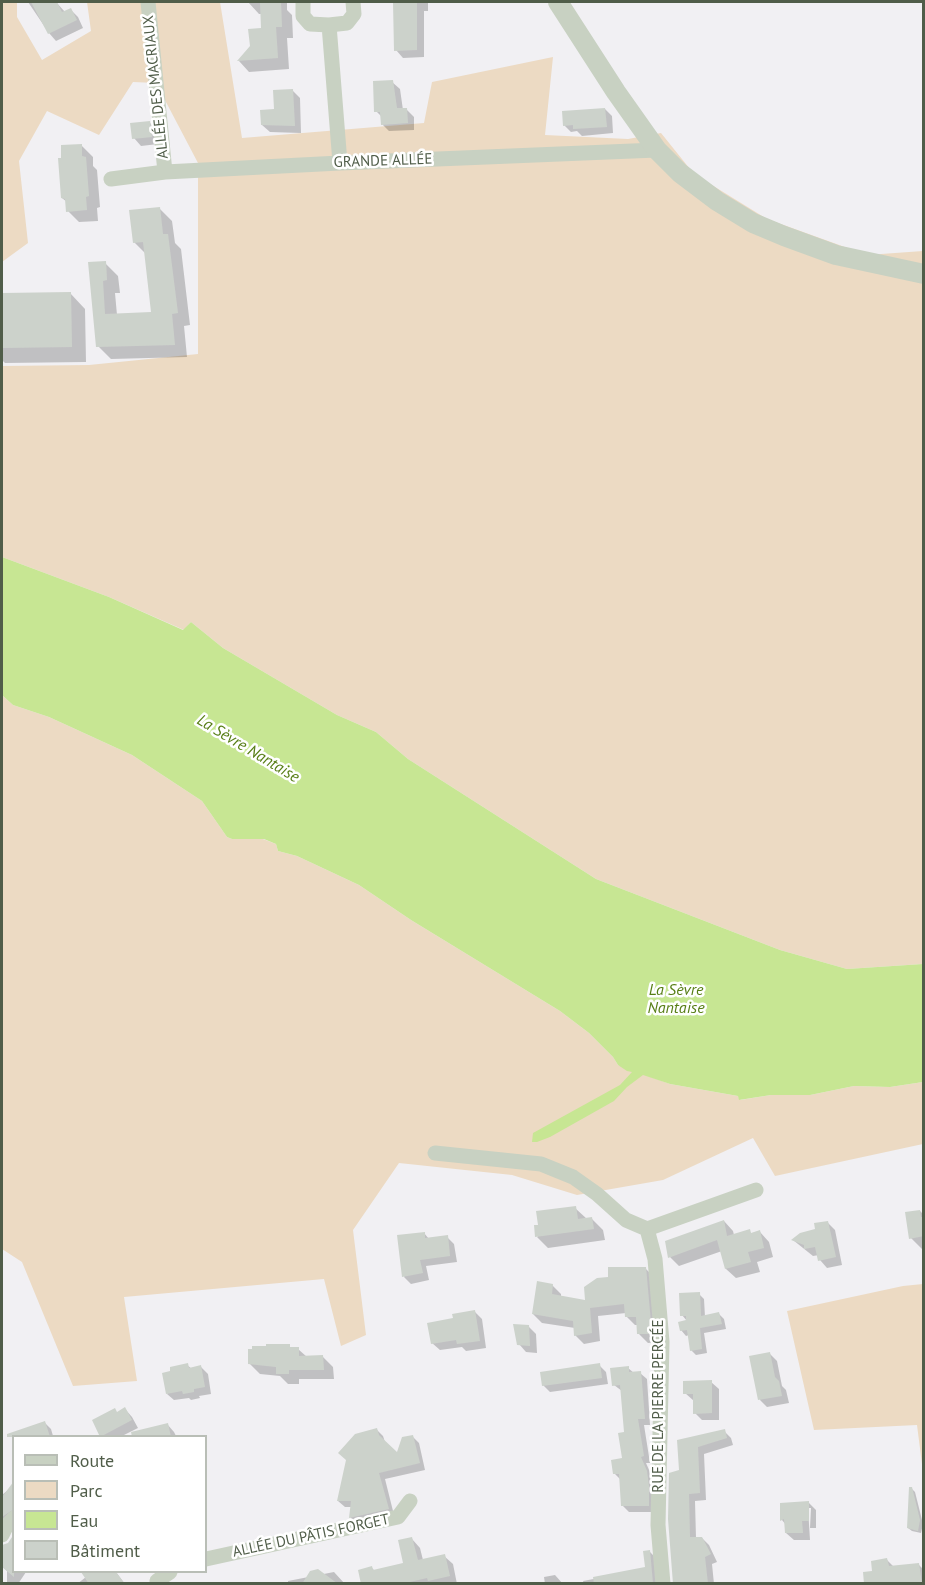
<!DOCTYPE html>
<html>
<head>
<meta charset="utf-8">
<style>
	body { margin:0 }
	#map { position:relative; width:925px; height:1585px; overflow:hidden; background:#f1f0f3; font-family:"PT Sans",sans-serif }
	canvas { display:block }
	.frame { position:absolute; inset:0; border:3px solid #505d49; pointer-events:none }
	.legend { position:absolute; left:12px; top:1435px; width:195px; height:138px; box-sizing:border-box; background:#fff; border:2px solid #b9beb6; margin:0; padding:8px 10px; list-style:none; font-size:18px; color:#505d49 }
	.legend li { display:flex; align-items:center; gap:12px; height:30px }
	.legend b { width:30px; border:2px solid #b9beb6 }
</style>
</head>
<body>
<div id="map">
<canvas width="925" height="1585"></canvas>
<div class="frame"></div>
<ul class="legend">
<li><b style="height:8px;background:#c8d1c2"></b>Route</li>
<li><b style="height:16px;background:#ecdac3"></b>Parc</li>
<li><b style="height:16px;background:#c7e693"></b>Eau</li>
<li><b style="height:16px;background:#ccd2cb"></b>Bâtiment</li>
</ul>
</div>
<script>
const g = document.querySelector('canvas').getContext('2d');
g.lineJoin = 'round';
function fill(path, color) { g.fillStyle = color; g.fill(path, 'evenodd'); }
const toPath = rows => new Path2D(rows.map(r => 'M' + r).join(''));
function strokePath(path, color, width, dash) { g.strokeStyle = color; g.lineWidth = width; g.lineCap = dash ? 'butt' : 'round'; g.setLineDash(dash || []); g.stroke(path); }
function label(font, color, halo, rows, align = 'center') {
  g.font = font + ' "PT Sans",sans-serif'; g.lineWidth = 5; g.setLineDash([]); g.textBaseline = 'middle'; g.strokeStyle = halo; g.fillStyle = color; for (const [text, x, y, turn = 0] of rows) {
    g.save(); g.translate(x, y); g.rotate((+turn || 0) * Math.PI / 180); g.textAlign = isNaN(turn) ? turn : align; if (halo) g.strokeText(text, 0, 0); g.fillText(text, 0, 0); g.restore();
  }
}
const green = toPath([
	[2,2,17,2,17,17,42,60,91,31,87,2,220,2,242,138,424,123,432,82,553,57,545,135,628,139,661,133,694,174,767,219,867,255,923,251,923,964,847,969,780,950,596,879,408,759,376,732,337,715,223,648,191,622,184,630,109,597,2,557,2,366,89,365,198,354,198,163,156,83,133,82,99,135,47,111,19,161,28,243,2,262],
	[2,695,13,705,49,717,132,755,202,801,227,837,232,839,263,839,276,844,278,851,297,856,359,885,411,920,560,1011,589,1033,613,1057,618,1065,670,1084,738,1096,740,1100,771,1095,810,1095,854,1086,890,1087,923,1082,923,1144,775,1176,753,1138,663,1180,577,1195,512,1175,399,1163,353,1230,366,1335,341,1346,324,1279,124,1297,137,1381,73,1386,22,1262,2,1249],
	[923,1284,924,1284,923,1472,917,1425,814,1430,787,1311,903,1286]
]);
const water = toPath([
	[2,557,109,597,183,630,191,622,223,648,337,715,376,732,408,759,596,879,780,950,847,969,923,964,923,1082,890,1087,854,1086,810,1095,771,1095,739,1100,738,1096,670,1084,643,1075,627,1087,614,1101,550,1137,537,1142,532,1142,533,1133,620,1085,632,1072,627,1071,618,1065,613,1057,589,1033,560,1011,411,920,359,885,297,856,278,851,276,844,264,839,232,839,227,837,202,801,132,755,49,717,13,705,2,695]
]);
const shadow = toPath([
	[28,2,56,2,65,12,71,10,78,17,83,28,56,41,49,33],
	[248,2,287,3,287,10,292,15,293,38,287,38,289,69,249,72,239,61,251,47,263,29,262,14,259,14],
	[394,2,428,2,428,11,424,11,424,57,403,58,396,50],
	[392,82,400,89,403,110,406,109,414,117,414,130,389,131,382,124,382,117,376,111],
	[292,90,300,98,301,133,270,132,262,125],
	[605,109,612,116,613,133,582,136,577,131,571,132,564,125],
	[150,123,157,130,158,144,141,146,134,138],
	[81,145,93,157,93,166,97,170,100,207,97,208,98,221,79,222,68,211,67,202,62,198],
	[159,208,172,221,175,243,181,249,190,325,184,326,187,357,111,359,98,346,90,263,105,263,118,276,120,293,115,293,117,315,153,313,146,254,134,242],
	[70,293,85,309,86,362,5,363,2,360,2,295],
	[575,1208,587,1219,592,1219,603,1230,605,1240,548,1248,537,1237],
	[920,1211,924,1215,924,1249,922,1249,911,1238],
	[724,1221,733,1231,734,1235,749,1231,752,1234,760,1232,769,1242,773,1257,757,1262,760,1272,736,1278,726,1269,722,1251,679,1266,670,1257],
	[827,1222,835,1230,842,1265,827,1268,820,1260,819,1255,813,1256,793,1240,817,1230],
	[424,1233,429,1239,447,1237,454,1244,457,1262,426,1266,429,1280,411,1284,404,1277],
	[645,1268,654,1277,660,1342,648,1343,639,1334,638,1325,635,1325,626,1316,626,1313,598,1316,600,1341,584,1344,575,1335,575,1328,542,1323,533,1314,552,1285,561,1294,561,1297,587,1302,610,1278],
	[699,1294,704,1299,705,1317,719,1314,724,1319,726,1329,704,1333,707,1353,696,1355,691,1350,689,1335,686,1336,681,1330,687,1321,682,1315],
	[475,1312,482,1319,486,1348,466,1351,462,1347,440,1350,432,1343,455,1319],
	[528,1326,536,1334,537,1353,526,1352,519,1344],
	[289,1346,292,1349,298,1349,307,1357,323,1357,333,1367,334,1379,299,1379,299,1384,288,1384,280,1376,260,1374,250,1364],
	[769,1353,777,1361,782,1386,786,1390,789,1403,767,1407,760,1400],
	[187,1365,192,1369,201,1367,208,1374,211,1394,199,1396,200,1398,191,1400,189,1398,174,1400,167,1394],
	[599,1365,606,1372,608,1384,550,1392,543,1385],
	[628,1368,634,1373,640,1373,647,1379,650,1425,644,1425,650,1463,646,1463,653,1479,655,1512,629,1512,622,1505,621,1480,615,1474,623,1459,626,1433,622,1391,614,1385],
	[711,1382,719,1389,719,1420,702,1420,695,1413,694,1401,685,1393],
	[125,1409,132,1417,138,1428,122,1436,102,1436,95,1424],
	[45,1423,51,1429,53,1436,15,1436],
	[167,1424,174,1432,176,1436,153,1436],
	[377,1430,383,1436,385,1442,397,1454,412,1436,419,1443,425,1470,385,1479,394,1515,357,1524,350,1517,352,1507,345,1507,338,1501],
	[724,1431,731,1438,733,1445,704,1454,706,1500,695,1501,696,1538,702,1538,709,1545,717,1562,712,1564,714,1584,674,1584,680,1471,678,1441],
	[14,1485,14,1521,2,1540,2,1495],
	[911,1488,915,1492,923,1524,921,1533,912,1531,908,1528],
	[809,1503,816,1510,816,1528,810,1528,811,1508,808,1508,810,1540,794,1540,786,1533,786,1525,782,1520,782,1504],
	[412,1539,420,1548,423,1560,444,1556,453,1564,457,1584,363,1584,372,1568,375,1571,405,1564],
	[2,1546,3,1546,14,1572,26,1572,18,1584,7,1584,7,1571,2,1566],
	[650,1552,660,1562,662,1584,584,1584,583,1581,647,1569],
	[887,1560,894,1567,919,1565,924,1570,924,1584,866,1584,874,1572],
	[82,1572,116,1572,125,1584,77,1584,86,1577],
	[334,1572,345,1584,288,1584,288,1581],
	[555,1575,563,1584,545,1584,544,1577]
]);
const building = toPath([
	[31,2,57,2,62,12,71,8,77,20,48,34],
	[260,2,281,2,282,27,276,27,278,58,237,61,250,46,248,29,261,28],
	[393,2,417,2,417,50,394,51],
	[393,80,397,108,407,108,408,123,381,125,380,112,374,112,373,81],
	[293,89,295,126,261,125,260,110,274,109,273,90],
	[605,108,607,127,573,129,573,125,563,126,562,111],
	[150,121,152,137,132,139,130,123],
	[82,144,82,156,86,157,89,196,86,197,87,210,66,212,65,199,61,198,58,158,61,158,61,145],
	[160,207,163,234,168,234,178,313,172,314,175,345,96,347,88,262,106,261,107,280,103,281,105,314,151,312,143,242,133,243,129,210],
	[71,292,72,347,2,348,2,293],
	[576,1206,578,1219,592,1217,594,1229,535,1237,534,1225,538,1225,536,1211],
	[920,1210,921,1217,924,1217,924,1236,909,1239,905,1212],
	[724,1220,727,1236,750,1229,751,1233,760,1230,764,1248,748,1252,751,1262,725,1269,717,1240,668,1258,665,1241],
	[828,1221,836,1257,818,1261,815,1247,804,1249,804,1245,791,1240,800,1233,815,1229,814,1223],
	[425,1232,425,1238,448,1235,450,1256,420,1260,423,1273,402,1277,397,1235],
	[608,1267,646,1267,652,1334,637,1334,636,1317,625,1317,624,1304,590,1308,592,1333,574,1336,573,1321,532,1314,537,1281,553,1284,552,1294,585,1300,584,1287,597,1278,608,1277],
	[700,1292,701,1316,719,1312,722,1324,700,1328,702,1349,690,1351,687,1330,680,1331,678,1322,686,1320,686,1316,680,1316,679,1293],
	[475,1310,480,1341,457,1344,456,1340,431,1344,427,1323,453,1318,452,1314],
	[513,1324,529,1325,530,1346,517,1345],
	[266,1344,290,1344,290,1347,299,1347,299,1356,323,1355,324,1370,289,1370,289,1374,276,1374,276,1367,248,1364,248,1349,252,1349,252,1346,266,1346],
	[770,1352,775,1377,779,1381,782,1396,758,1400,749,1356],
	[188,1363,189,1368,201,1365,205,1387,194,1389,194,1392,183,1394,182,1391,166,1394,162,1373,170,1371,170,1367],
	[600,1363,602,1378,542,1386,540,1372],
	[629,1366,629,1372,641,1371,645,1419,638,1419,644,1456,641,1457,647,1471,649,1486,649,1506,621,1506,619,1474,613,1474,611,1460,622,1458,618,1433,624,1432,620,1385,612,1386,610,1368],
	[712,1380,712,1413,693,1414,693,1394,683,1394,683,1381],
	[125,1407,132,1420,100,1437,92,1420,115,1408,117,1412],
	[45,1421,50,1437,7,1437,7,1434],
	[168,1423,171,1437,132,1437,131,1432],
	[377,1428,379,1435,397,1452,402,1437,413,1435,420,1463,379,1473,389,1509,349,1518,351,1501,337,1501,346,1460,338,1453,355,1434],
	[725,1429,727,1438,698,1447,700,1493,689,1494,690,1537,702,1537,711,1554,705,1557,708,1584,673,1584,668,1519,669,1473,679,1470,677,1440],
	[14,1481,14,1509,2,1517,2,1497],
	[909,1487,912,1487,920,1520,918,1531,907,1528],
	[809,1501,809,1521,802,1521,803,1533,785,1533,784,1519,780,1521,780,1503],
	[14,1534,14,1577,2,1567,2,1545,8,1543],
	[412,1537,418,1560,445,1554,450,1576,428,1581,427,1578,401,1584,361,1584,358,1570,372,1566,373,1570,403,1563,398,1540],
	[650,1550,653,1584,594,1584,593,1577,645,1567,643,1551],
	[887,1558,889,1566,919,1563,922,1584,864,1584,863,1572,872,1571,871,1561],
	[318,1569,338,1584,302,1584,310,1571],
	[81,1572,116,1572,125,1584,89,1584]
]);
const minor = toPath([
	[148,2,165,172],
	[303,2,303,16,310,24,329,25,347,23,354,14,353,2],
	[329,25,340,163],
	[111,179,165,172,340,163,657,150],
	[435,1153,541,1164,573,1177,597,1194,626,1220,647,1229,756,1190],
	[647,1229,655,1259,662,1342,658,1525,663,1584],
	[2,1535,7,1525,14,1518],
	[206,1559,398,1517,410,1501],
	[157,1581,170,1572]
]);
const tertiary = toPath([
	[558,2,616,92,657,150,680,173,717,201,753,223,784,236,836,255,924,274]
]);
const streetNames = [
	["ALLÉE DES MACRIAUX",156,87,-96],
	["GRANDE ALLÉE",383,161,-2],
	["RUE DE LA PIERRE PERCÉE",659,1406,-90],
	["ALLÉE DU PÂTIS FORGET",311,1536,-12]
];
const waterNames = [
	["La Sèvre Nantaise",248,749,31],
	["La Sèvre",676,990],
	["Nantaise",676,1008]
];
fill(green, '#ecdac3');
fill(water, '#c7e693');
fill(shadow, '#0003');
fill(building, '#ccd2cb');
strokePath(minor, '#c8d1c2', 15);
strokePath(tertiary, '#c8d1c2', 20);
label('15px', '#505d49', '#fff', streetNames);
label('italic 16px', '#577e16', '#fff', waterNames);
</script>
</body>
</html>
